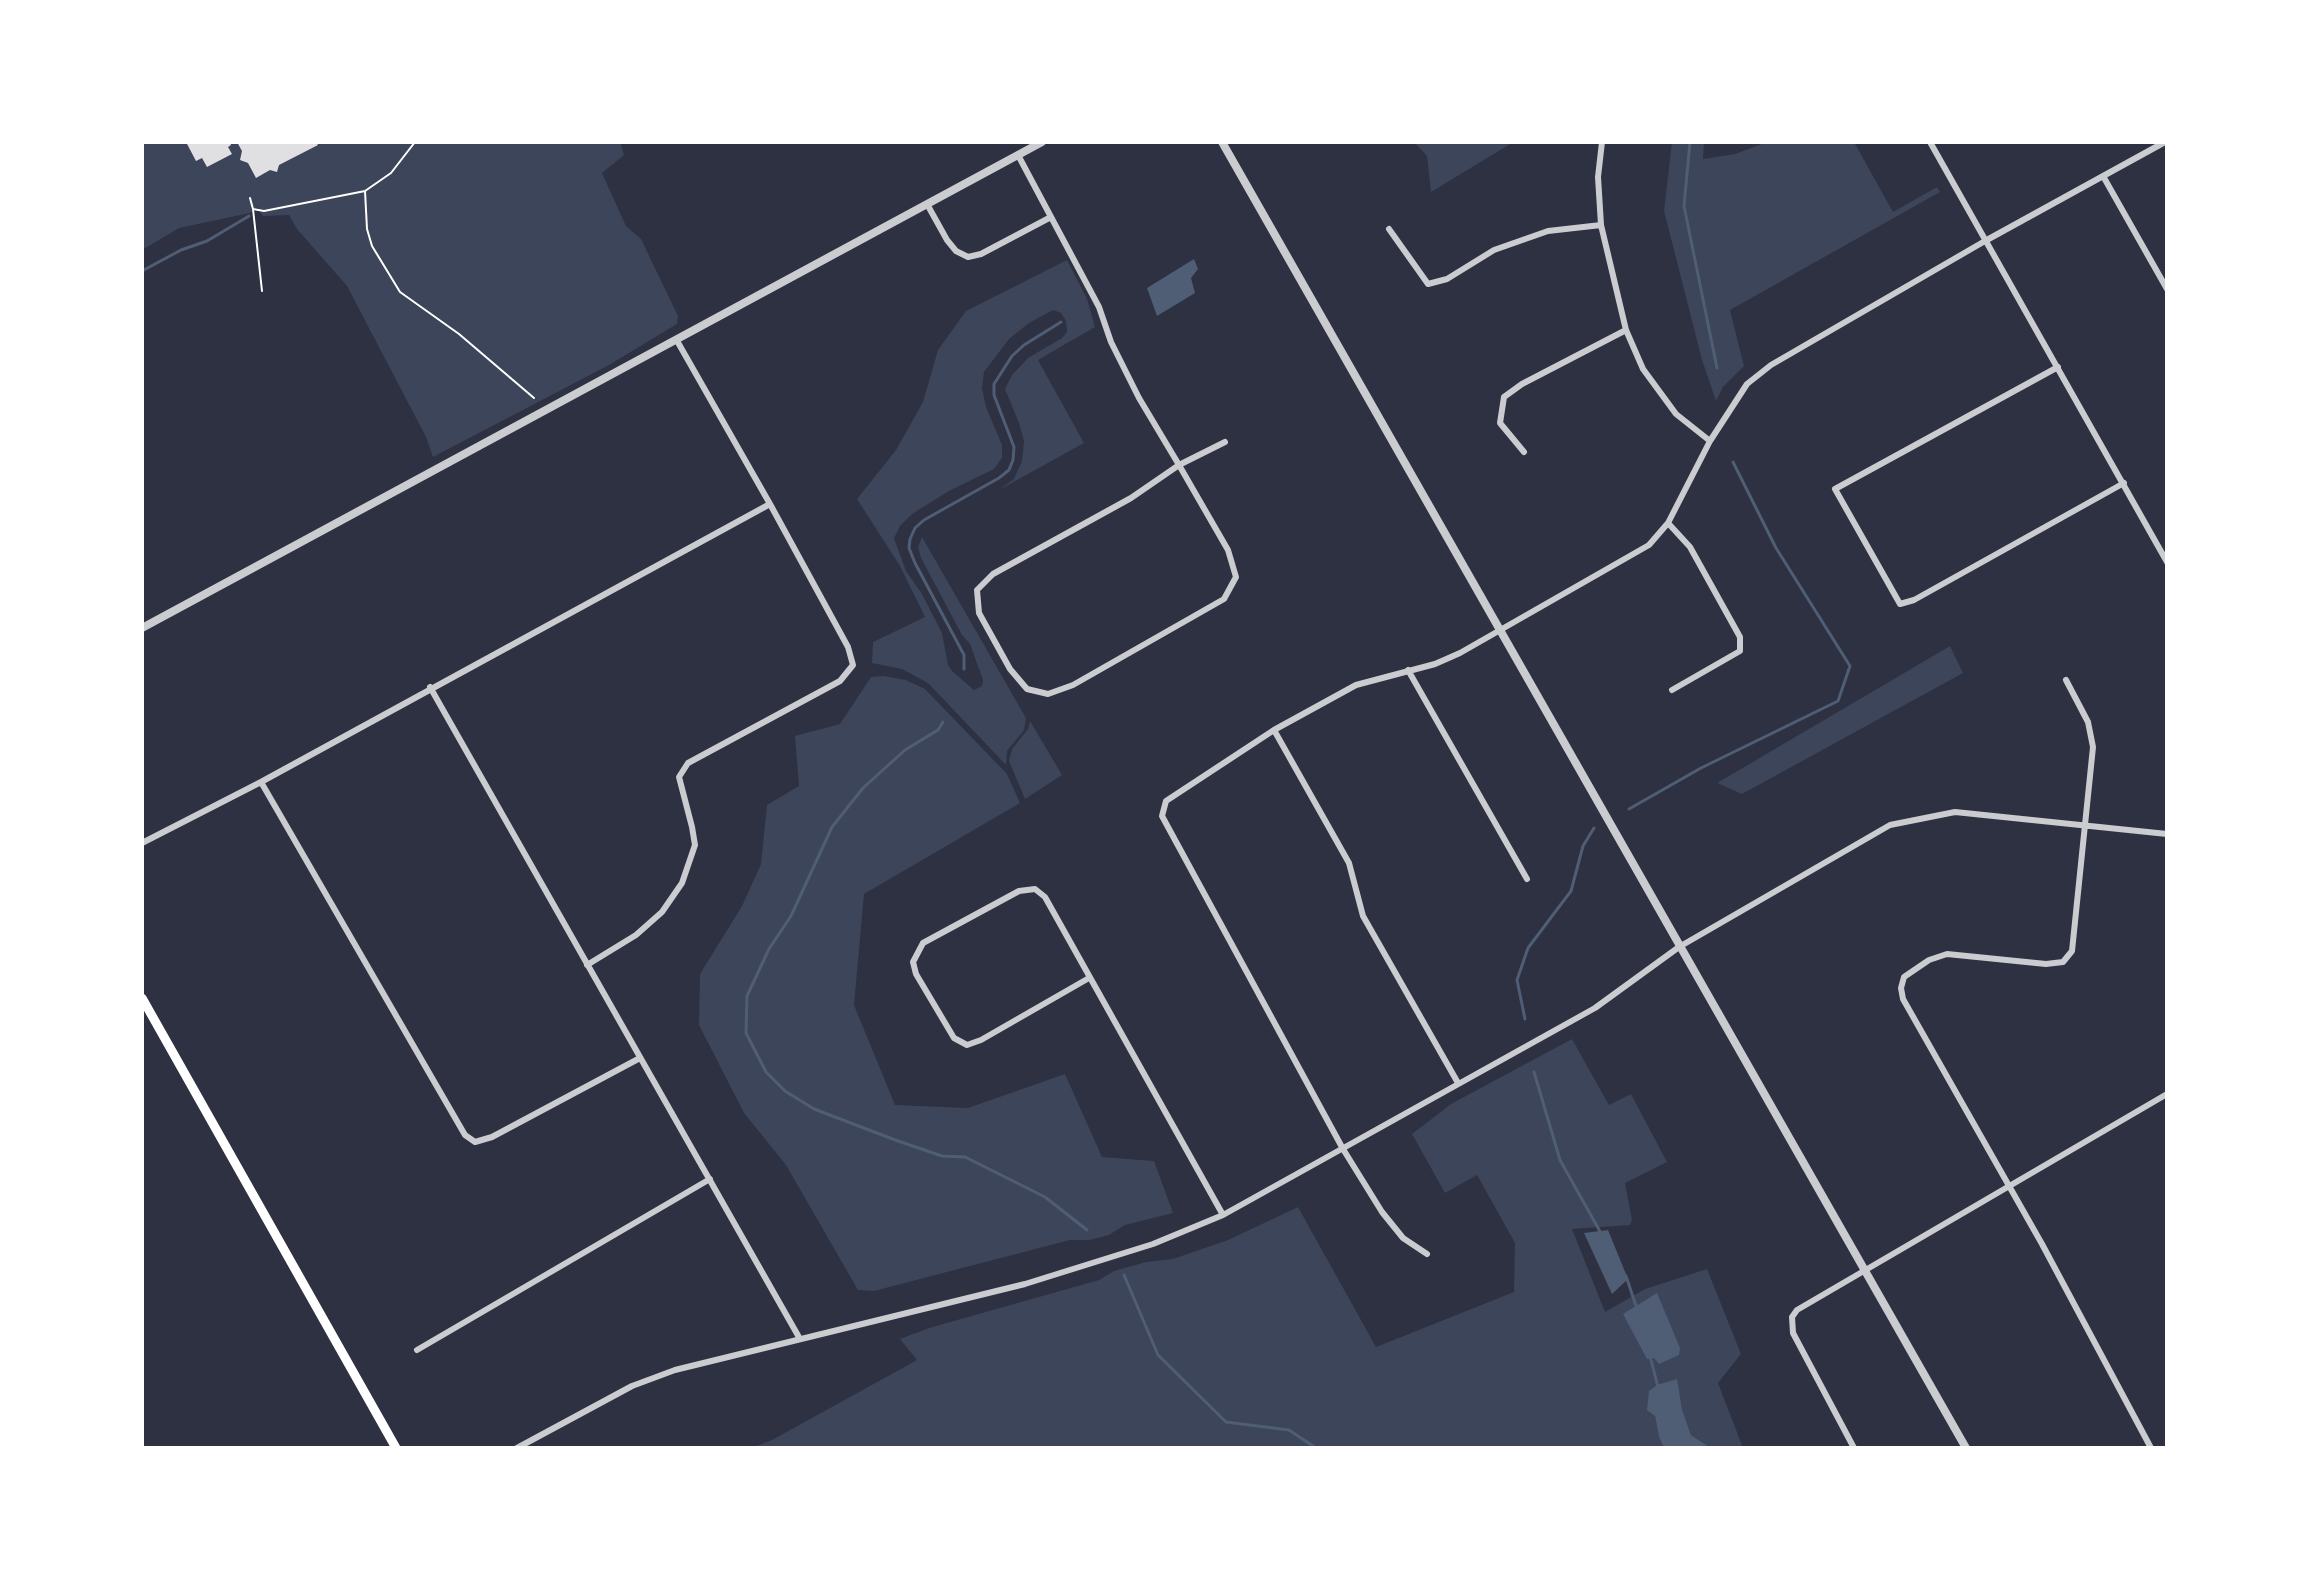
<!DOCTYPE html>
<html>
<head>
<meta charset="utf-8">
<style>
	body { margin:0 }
	#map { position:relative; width:2309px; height:1590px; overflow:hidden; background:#2d3142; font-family:"Fira Sans",sans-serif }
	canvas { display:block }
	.frame { position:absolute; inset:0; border:144px solid #fff; pointer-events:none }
</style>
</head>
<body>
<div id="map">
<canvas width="2309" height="1590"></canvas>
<div class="frame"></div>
</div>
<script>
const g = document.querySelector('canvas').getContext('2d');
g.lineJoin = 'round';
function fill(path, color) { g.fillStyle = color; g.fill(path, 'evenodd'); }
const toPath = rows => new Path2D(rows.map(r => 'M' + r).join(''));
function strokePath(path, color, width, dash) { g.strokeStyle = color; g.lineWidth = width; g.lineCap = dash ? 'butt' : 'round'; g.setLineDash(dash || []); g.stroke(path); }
const green = toPath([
	[142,142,620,142,624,155,602,173,626,226,641,239,678,316,677,324,609,365,433,457,426,437,347,286,297,229,289,215,263,216,257,207,250,213,179,228,142,250],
	[1414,142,1512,142,1512,143,1431,192,1427,156],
	[1672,142,1704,142,1703,159,1735,154,1767,142,1854,142,1893,212,1937,187,1940,192,1730,310,1744,366,1723,387,1716,401,1702,360,1664,211],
	[1067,260,1087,299,1095,327,1038,360,1084,443,999,490,1014,479,1022,461,1024,441,1019,423,1005,389,1012,375,1028,358,1062,338,1067,332,1066,321,1061,313,1053,310,1029,323,1009,339,984,372,982,388,986,407,1002,445,1002,458,994,469,949,491,912,514,900,526,894,538,906,571,922,594,942,633,948,665,952,671,974,690,982,686,983,680,970,644,962,635,921,558,918,547,922,537,1026,718,1024,730,1007,751,1006,765,928,683,902,669,872,663,873,642,925,617,900,566,857,499,896,450,923,402,938,350,966,311],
	[1950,646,1963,673,1742,794,1717,783],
	[884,676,906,680,925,689,1007,774,1020,803,864,894,854,1005,895,1105,968,1108,1065,1074,1102,1157,1154,1161,1173,1213,1125,1225,1109,1235,1090,1240,1070,1240,874,1291,858,1290,786,1165,744,1113,699,1025,700,974,742,906,761,864,767,805,799,786,795,736,840,724,871,677],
	[1030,721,1062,775,1025,799,1009,761,1012,749,1028,729],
	[1572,1039,1609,1105,1631,1094,1667,1162,1625,1183,1632,1220,1630,1225,1572,1229,1605,1312,1645,1289,1707,1269,1741,1354,1718,1383,1743,1448,1711,1448,1691,1435,1682,1409,1676,1380,1655,1415,1659,1437,1664,1448,751,1448,772,1440,917,1360,900,1339,929,1328,1099,1280,1114,1271,1146,1262,1173,1259,1228,1240,1298,1207,1376,1347,1514,1292,1515,1243,1477,1175,1445,1193,1412,1134,1451,1104]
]);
const water = toPath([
	[1194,259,1198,269,1191,278,1195,293,1157,316,1147,288],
	[1608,1230,1628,1279,1612,1294,1584,1233],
	[1657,1293,1680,1348,1679,1355,1659,1364,1654,1358,1647,1359,1623,1314],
	[1677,1379,1682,1409,1691,1435,1711,1448,1664,1448,1659,1437,1655,1416,1647,1410,1649,1391,1657,1385]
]);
const stream = toPath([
	[1690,142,1684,206,1717,368],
	[142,271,181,250,207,241,249,216],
	[964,669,964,655,915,563,909,548,910,539,915,528,924,520,999,478,1009,470,1013,460,1014,447,994,395,994,384,1012,356,1024,345,1061,322],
	[943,722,938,730,905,750,863,788,832,827,791,916,769,949,747,996,746,1033,766,1072,785,1091,814,1109,898,1141,942,1156,965,1157,1045,1197,1087,1230],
	[1629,809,1701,768,1838,701,1850,666,1776,548,1733,462],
	[1525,1019,1517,980,1528,948,1571,891,1583,846,1594,828],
	[1534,1072,1560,1160,1602,1235],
	[1124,1275,1158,1355,1226,1422,1289,1430,1316,1448],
	[1626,1276,1636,1306],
	[1650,1356,1658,1387]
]);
const building = toPath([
	[186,142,230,142,231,145,228,147,232,154,207,167,202,158,196,161],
	[237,142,316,142,318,145,279,165,277,172,270,170,256,178,248,163,240,160,242,151]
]);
const path = toPath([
	[365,191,367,229,372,246,400,292,459,334,534,398],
	[250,198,253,209,264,211,365,191,391,173,415,142],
	[253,209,262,291]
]);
const minor = toPath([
	[1602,142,1598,177,1601,225,1626,330,1643,369,1676,414,1710,441],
	[1930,142,2167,562],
	[1018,155,1099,307,1111,342,1139,398,1179,465,1228,550,1236,577,1224,599,1073,685,1048,694,1027,689,1010,669,979,613,977,590,993,574,1131,498,1179,465,1225,442],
	[2103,176,2167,289],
	[927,204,947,240,956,251,968,257,981,254,1051,217],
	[1389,229,1428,284,1447,279,1494,250,1548,231,1601,225],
	[2058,367,1835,489,1900,604,1914,600,2124,483],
	[1524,452,1500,423,1504,397,1522,384,1626,330],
	[1668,523,1690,547,1740,637,1740,651,1672,690],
	[1408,670,1527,879],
	[2066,680,2088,722,2093,747,2072,951,2063,962,2046,964,1947,954,1929,960,1904,977,1901,988,1903,999,2042,1244,2151,1448],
	[430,687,800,1339],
	[1274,730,1349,863,1363,916,1458,1083],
	[261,782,465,1135,475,1142,492,1137,640,1058],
	[142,843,261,782,770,504],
	[587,965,636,935,662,912,682,883,695,845,692,827,679,777,688,763,840,681,853,665,848,647,770,504,676,339],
	[1089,978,981,1040,967,1045,954,1038,916,974,913,962,923,943,1019,891,1035,889,1045,897,1223,1215],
	[1427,1254,1403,1238,1382,1212,1343,1149,1162,816,1166,801,1274,730,1356,685,1435,664,1460,653,1649,545,1668,523,1710,441,1747,384,1771,365,1985,241,2165,142],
	[417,1350,710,1179],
	[517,1448,632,1386,675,1370,1025,1284,1153,1244,1223,1215,1595,1008,1679,947,1890,825,1955,812,2167,834],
	[1854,1448,1793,1333,1792,1317,1797,1310,2167,1094]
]);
const tertiary = toPath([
	[1222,142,1966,1448],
	[142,628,1042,142]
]);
const secondary = toPath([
	[142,998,396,1448]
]);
fill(green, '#3c4559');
fill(water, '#4f5d75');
strokePath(stream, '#4f5d75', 3);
fill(building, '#e0e0e3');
strokePath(path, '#fff', 2);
strokePath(minor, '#caccd0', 6);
strokePath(tertiary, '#caccd0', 8);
strokePath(secondary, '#fff', 9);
</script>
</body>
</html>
